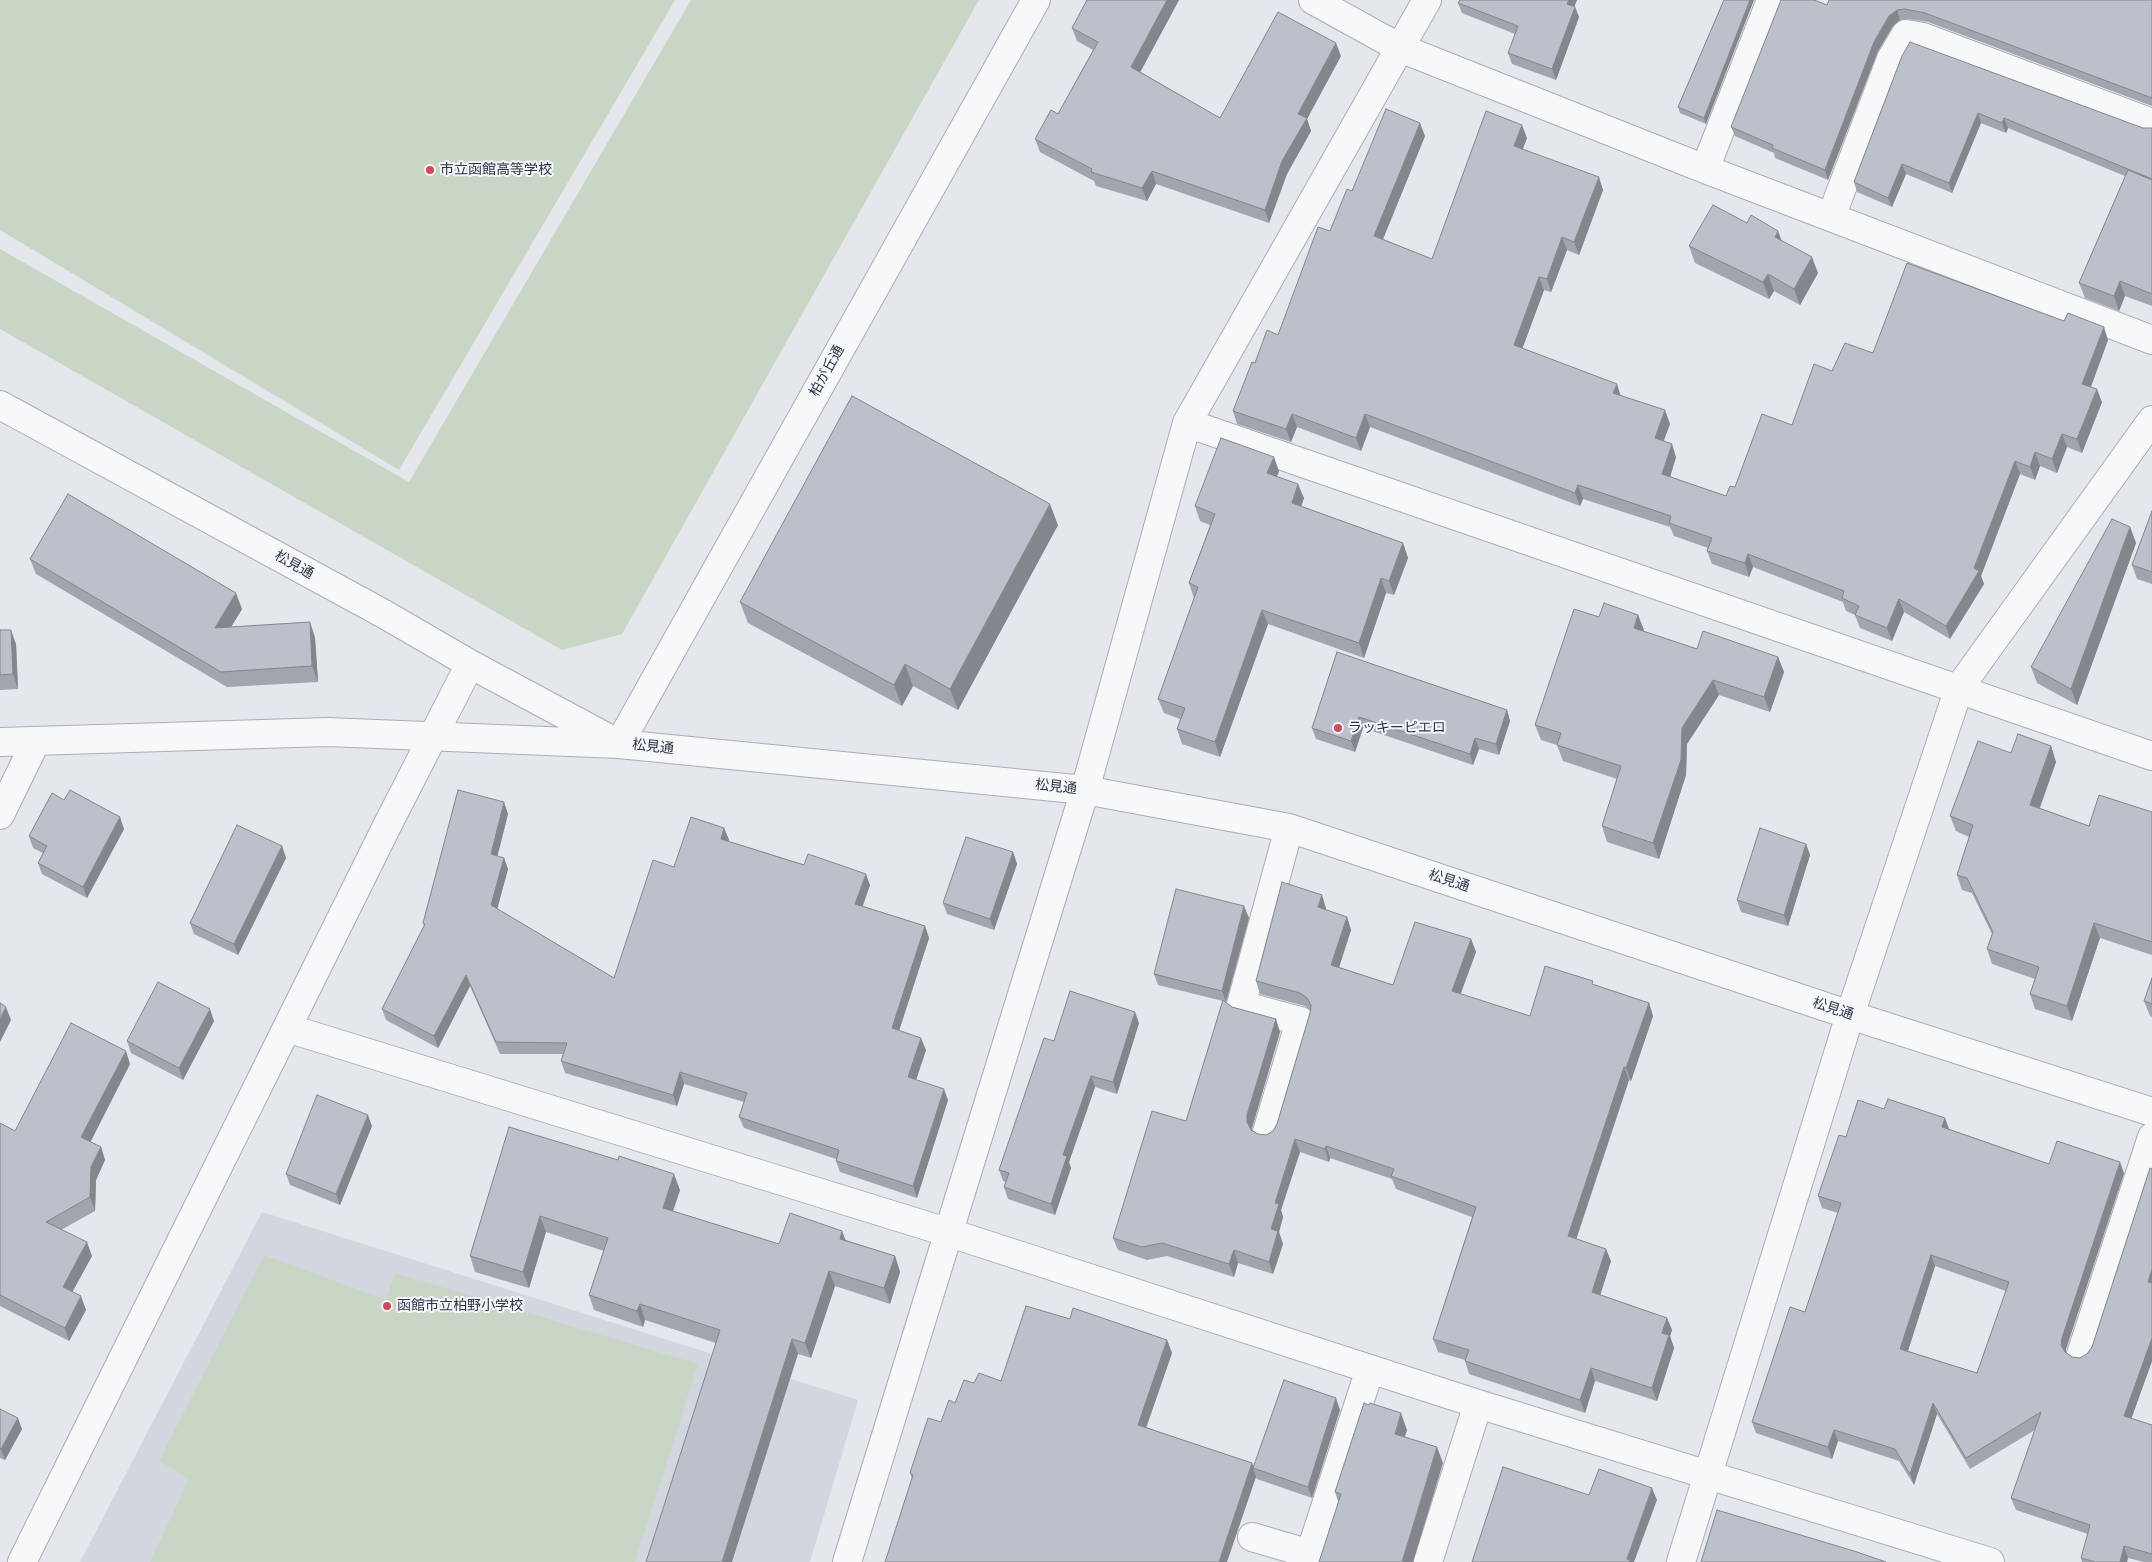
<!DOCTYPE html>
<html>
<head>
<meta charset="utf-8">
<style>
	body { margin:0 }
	canvas { display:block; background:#e4e7ec }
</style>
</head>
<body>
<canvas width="2152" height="1562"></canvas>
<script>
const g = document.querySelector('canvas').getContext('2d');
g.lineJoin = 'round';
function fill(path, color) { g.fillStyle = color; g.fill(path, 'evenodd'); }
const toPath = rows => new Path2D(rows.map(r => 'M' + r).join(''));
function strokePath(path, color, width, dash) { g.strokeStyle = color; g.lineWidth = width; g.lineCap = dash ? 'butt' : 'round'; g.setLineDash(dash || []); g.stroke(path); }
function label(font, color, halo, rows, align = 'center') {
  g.font = font + ' Rubik,"Noto Sans JP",sans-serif'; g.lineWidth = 4; g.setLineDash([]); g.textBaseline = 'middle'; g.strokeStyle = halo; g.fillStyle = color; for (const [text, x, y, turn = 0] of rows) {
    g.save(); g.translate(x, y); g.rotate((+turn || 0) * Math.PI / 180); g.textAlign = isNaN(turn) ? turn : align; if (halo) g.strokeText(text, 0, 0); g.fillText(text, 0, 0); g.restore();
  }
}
const built = toPath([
	[262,1212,858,1400,810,1562,80,1562]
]);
const green = toPath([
	[0,0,675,0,399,470,0,230],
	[691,0,979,0,622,634,562,650,0,329,0,249,409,482],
	[264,1255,386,1300,395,1273,698,1364,635,1562,150,1562,189,1479,159,1461]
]);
const minor = toPath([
	[1313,0,1400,48,1705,169,2152,340],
	[1705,169,1771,0],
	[1831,217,1891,59,1906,34,1923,37,2152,123],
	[0,405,384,614,470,664,619,744,1085,790,1289,828,1850,1015,2152,1112],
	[1187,423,2152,756],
	[0,742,328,732,619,744,1036,0],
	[0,815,36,741],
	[287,1028,950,1233,1478,1404,1990,1562],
	[1267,1132,1300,1021,1241,1005,1289,828],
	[2081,1354,2152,1137],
	[1252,1537,1310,1554,1370,1369],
	[22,1562,389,822,470,664],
	[847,1562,1085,790,1187,423,1427,0],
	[1428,1562,1478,1404],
	[1681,1562,1850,1015,1959,688,2152,420]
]);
const wall = toPath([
	[1087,0,1179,0,1140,72,1220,118,1341,56,1307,119,1311,131,1287,174,1269,223,1156,184,1147,201,1096,186,1094,181,1040,152,1035,139,1058,114,1093,50,1077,41,1072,28],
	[1460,0,1577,0,1574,7,1575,7,1579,17,1556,80,1512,64,1508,53,1515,34,1462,13,1458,3],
	[1724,0,1706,124,1680,113,1678,107],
	[2152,0,2152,106,1928,22,1908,19,1900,20,1893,26,1878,51,1828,180,1775,158,1774,153,1735,136,1731,127,1827,5],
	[1902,56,2143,128,2152,128,2152,306,2125,296,2119,311,2085,298,2079,283,2125,176,2008,128,2006,133,1981,123,1952,193,1906,174,1892,207,1857,192,1854,182],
	[1425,136,1383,239,1432,259,1527,138,1522,149,1603,190,1579,255,1567,250,1551,292,1544,290,1522,348,1621,396,1670,424,1663,441,1676,457,1670,477,1726,496,1792,425,1832,371,1873,353,2108,340,2091,387,2102,402,2082,453,2067,447,2057,473,2040,466,2035,480,2020,474,1981,576,1984,584,1950,639,1904,612,1892,641,1860,628,1855,615,1846,611,1843,602,1753,567,1749,577,1712,564,1707,551,1708,548,1674,536,1670,527,1583,499,1580,506,1370,427,1361,451,1297,427,1291,442,1237,424,1233,411,1255,363,1278,335,1330,231,1352,191],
	[1747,223,1782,241,1818,273,1800,305,1774,291,1769,299,1695,263,1689,246],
	[1279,471,1277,477,1304,498,1301,507,1403,543,1408,558,1394,595,1386,593,1364,658,1268,624,1220,757,1182,744,1177,729,1180,719,1164,713,1158,699,1194,598,1189,583,1210,525,1200,521,1195,506],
	[2152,511,2152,584,2137,579,2132,565],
	[1058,525,958,710,913,686,902,706,748,623,740,602],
	[2130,527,2136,543,2077,705,2037,683,2031,667],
	[30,559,242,609,231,627,310,622,315,638,318,682,227,687,36,574],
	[1638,615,1643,631,1697,649,1778,657,1784,672,1770,712,1719,695,1687,744,1686,775,1659,859,1607,842,1602,826,1617,779,1563,761,1557,745,1541,740,1535,725,1599,617],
	[0,630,16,644,18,689,0,690],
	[1337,652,1507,710,1510,721,1499,755,1479,749,1473,765,1363,728,1355,752,1316,739,1312,728],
	[2051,746,2056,762,2040,808,2089,826,2152,812,2152,955,2100,938,2072,1021,2035,1009,2030,994,2035,979,1992,964,1987,949,1992,934,1972,893,1962,890,1957,875,1969,837,1956,831,1950,816,2011,753],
	[64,800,124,829,87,898,42,874,38,863,43,853,33,848,29,836],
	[508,814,497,856,504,858,508,869,497,909,614,978,674,867,724,828,729,840,728,841,870,885,863,906,925,926,929,938,899,1031,926,1050,916,1080,948,1100,917,1198,840,1172,836,1161,836,1159,744,1128,739,1117,744,1102,684,1084,677,1106,565,1073,561,1061,563,1054,500,1054,470,986,438,1048,386,1020,382,1009,424,926,423,923],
	[1806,844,1810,855,1788,926,1741,912,1737,900],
	[282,846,286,858,238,955,194,934,190,923],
	[1013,852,1017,864,994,930,947,914,943,903],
	[1326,908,1326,910,1347,917,1351,930,1339,967,1393,985,1471,939,1476,952,1460,994,1530,1016,1595,985,1649,1003,1653,1016,1631,1081,1629,1080,1576,1239,1611,1261,1600,1295,1667,1318,1672,1330,1670,1336,1674,1348,1657,1401,1595,1381,1585,1413,1469,1374,1465,1361,1465,1360,1438,1352,1433,1339,1472,1217,1396,1189,1392,1179,1330,1158,1329,1162,1300,1152,1281,1210,1283,1217,1279,1232,1283,1244,1273,1274,1238,1263,1234,1277,1167,1256,1147,1260,1118,1250,1113,1238,1186,1121,1223,1001,1158,985,1154,974,1249,918,1226,1002,1232,1007,1280,1032,1252,1128,1252,1130,1258,1134,1266,1135,1273,1131,1277,1124,1310,1013,1310,1010,1305,1006,1260,994,1256,981],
	[2152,978,2152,1017,2150,1016,2144,1001],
	[214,1021,183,1080,131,1053,127,1041],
	[1139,1023,1117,1094,1095,1087,1069,1162,1071,1168,1055,1215,1008,1199,1004,1187,1006,1182,1003,1181,999,1170,1054,1041],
	[130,1064,90,1142,101,1147,105,1160,96,1180,95,1211,61,1230,92,1256,72,1292,86,1310,69,1341,0,1306,0,1123,15,1131],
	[1884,1109,1945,1118,1949,1129,2049,1164,2124,1173,2066,1349,2066,1353,2072,1357,2080,1358,2087,1354,2092,1347,2152,1169,2152,1361,2131,1419,2152,1425,2152,1562,2144,1562,2128,1558,2127,1562,2082,1562,2081,1558,2088,1534,2016,1510,2011,1498,2035,1430,1970,1469,1937,1414,1914,1485,1899,1461,1838,1441,1832,1459,1756,1433,1752,1422,1805,1312,1838,1213,1822,1208,1818,1196,1846,1137],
	[1935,1266,2006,1291,1977,1373,1908,1351],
	[372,1126,340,1205,290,1185,286,1174],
	[509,1127,680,1190,673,1211,779,1244,846,1240,895,1256,900,1272,890,1304,835,1286,811,1358,798,1354,716,1343,645,1320,643,1327,594,1310,589,1295,604,1251,546,1232,529,1288,475,1272,470,1256],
	[1070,1319,1167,1340,1172,1353,1146,1427,1253,1466,1340,1410,1312,1498,1257,1479,1256,1477,912,1479,910,1473,941,1422,955,1403,974,1383,1001,1381],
	[0,1409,22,1429,5,1460,0,1458],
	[1407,1430,1405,1437,1443,1463,1338,1501,1335,1492]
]);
const shadedWall = toPath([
	[1167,0,1179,0,1136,80,1131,67],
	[1569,0,1577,0,1571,14,1567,4],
	[1750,0,1754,0,1706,124,1704,118],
	[1575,7,1579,17,1556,80,1552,69],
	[1897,10,1900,20,1893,26,1878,51,1828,180,1825,170,1874,42,1889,16],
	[1336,43,1341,56,1307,119,1311,131,1287,174,1269,223,1265,210,1298,114],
	[1978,113,1981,123,1952,193,1949,183],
	[2004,118,2008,128,2006,133,2002,123],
	[1420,123,1425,136,1379,249,1374,236],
	[1522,125,1527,138,1519,159,1514,146],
	[1902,164,1906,174,1892,207,1888,198],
	[1152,171,1156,184,1147,201,1142,188],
	[1599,177,1603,190,1579,255,1574,242],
	[1778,231,1784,247,1775,237],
	[1562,237,1567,250,1551,292,1547,279],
	[1812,257,1818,273,1800,305,1794,289],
	[1768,274,1774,291,1769,299,1763,282],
	[1539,277,1544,290,1519,358,1514,345],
	[2120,281,2125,296,2119,311,2114,296],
	[2104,327,2108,340,2087,397,2082,384],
	[1617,384,1621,397,1613,393],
	[2097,389,2102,402,2082,453,2077,439],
	[1665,410,1670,424,1660,451,1655,438],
	[1292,414,1297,427,1291,442,1286,429],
	[1365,414,1370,427,1361,451,1356,438],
	[2062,434,2067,447,2057,473,2052,459],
	[1672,444,1676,457,1667,487,1662,474],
	[2035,452,2040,466,2035,480,2030,467],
	[1274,457,1279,471,1272,488,1267,473],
	[2015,461,2020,474,1981,576,1984,584,1950,639,1946,626,1974,568],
	[1298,484,1304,498,1297,518,1292,503],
	[1578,485,1583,499,1580,506,1575,493],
	[1050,504,1058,525,958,710,950,689],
	[2130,527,2136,543,2077,705,2071,689],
	[1403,543,1408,558,1394,595,1389,581],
	[1748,554,1753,567,1749,577,1745,563],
	[1381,578,1386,593,1364,658,1359,643],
	[236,593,242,609,221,644,215,628],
	[1899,599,1904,612,1892,641,1887,628],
	[1262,610,1268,624,1220,757,1215,742],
	[1638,615,1644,630,1639,643,1634,628],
	[310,622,315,638,318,682,312,666],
	[11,630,16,644,18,689,13,674],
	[1778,657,1784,672,1770,712,1764,697],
	[905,664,913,686,902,706,894,685],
	[1713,680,1719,695,1687,744,1686,775,1659,859,1653,843,1682,728],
	[1507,710,1510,721,1499,755,1496,744],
	[1359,717,1363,728,1355,752,1351,741],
	[1475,738,1479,749,1473,765,1470,754],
	[2051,746,2056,762,2035,820,2030,805],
	[504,802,508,814,495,866,491,854],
	[120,817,124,829,87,898,83,887],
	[724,828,729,840,725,850,721,839],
	[1806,844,1810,855,1788,926,1784,915],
	[282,846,286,858,238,955,234,944],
	[1013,852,1017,864,994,930,990,919],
	[504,858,508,869,495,917,491,905],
	[866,874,870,885,859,915,855,904],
	[1322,895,1326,908,1322,920,1318,907],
	[1244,906,1249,918,1226,1002,1222,991],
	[1347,917,1351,930,1336,977,1331,965],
	[2094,923,2100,938,2072,1021,2067,1006],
	[925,926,929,938,896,1040,892,1028],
	[1471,939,1476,952,1457,1004,1452,991],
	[466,975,470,986,438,1048,434,1036],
	[1649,1003,1653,1016,1631,1081,1626,1068],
	[6,1007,11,1020,0,1042,0,1019],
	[210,1009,214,1021,183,1080,179,1068],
	[1135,1012,1139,1023,1117,1094,1113,1082],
	[1276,1019,1280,1032,1252,1128,1252,1135,1247,1122,1247,1115],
	[921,1038,926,1050,913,1089,908,1077],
	[126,1051,130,1064,86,1151,81,1137],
	[1624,1067,1629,1080,1573,1249,1568,1236],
	[680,1072,684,1084,677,1106,673,1095],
	[1091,1076,1095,1087,1069,1162,1071,1168,1055,1215,1051,1204,1063,1155],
	[944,1089,948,1100,917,1198,913,1186],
	[368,1115,372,1126,340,1205,336,1194],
	[1945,1118,1949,1129,1942,1127],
	[1295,1139,1300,1152,1281,1210,1283,1217,1279,1232,1283,1244,1273,1274,1269,1262,1271,1229,1275,1203],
	[1326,1146,1330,1158,1329,1162,1325,1149],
	[101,1147,105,1160,96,1180,95,1211,90,1197,91,1167],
	[2120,1162,2124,1173,2066,1349,2066,1357,2061,1345,2062,1338],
	[674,1174,680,1190,669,1223,663,1208],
	[540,1216,546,1232,529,1288,523,1272],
	[842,1231,848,1246,840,1239],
	[87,1242,92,1256,68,1300,63,1287],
	[1606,1249,1611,1261,1597,1305,1592,1292],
	[1234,1250,1238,1263,1234,1277,1229,1264],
	[1931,1255,1935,1266,1905,1360,1900,1349],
	[895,1256,900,1272,890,1304,884,1288],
	[2152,1269,2152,1292,2148,1282],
	[829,1271,835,1286,811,1358,805,1343],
	[81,1296,86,1310,69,1341,65,1328],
	[640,1304,645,1320,643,1327,637,1311],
	[1667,1318,1672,1330,1670,1336,1674,1348,1657,1401,1652,1388,1662,1333],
	[2152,1338,2152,1361,2128,1428,2124,1416],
	[792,1339,798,1354,732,1562,722,1562],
	[1167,1340,1172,1353,1143,1437,1138,1425],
	[1591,1368,1595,1381,1585,1413,1580,1400],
	[1336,1398,1340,1410,1312,1498,1308,1487],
	[1933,1403,1937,1414,1914,1485,1910,1474],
	[1401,1413,1407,1430,1400,1450,1395,1434],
	[18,1418,22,1429,5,1460,1,1449],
	[1834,1430,1838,1441,1832,1459,1828,1447],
	[1437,1447,1443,1463,1413,1562,1402,1562],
	[1252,1463,1254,1468,1253,1468,1256,1477,1227,1562,1219,1562],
	[1652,1488,1657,1500,1634,1562,1628,1562,1627,1559],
	[2124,1546,2128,1558,2127,1562,2120,1562]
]);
const building = toPath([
	[1087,0,1167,0,1131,67,1220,118,1278,12,1336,43,1298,114,1307,118,1282,161,1265,210,1152,171,1142,188,1091,172,1092,169,1035,139,1051,110,1058,114,1098,42,1072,28,1087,0],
	[1460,0,1569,0,1567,4,1575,7,1552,69,1508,53,1518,26,1458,3,1460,0],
	[1724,0,1750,0,1704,118,1678,107,1724,0],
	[1781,0,1814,0,1827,5,1829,0,2152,0,2152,98,1925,13,1905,9,1897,10,1889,16,1874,42,1825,170,1772,148,1773,145,1731,127,1781,0],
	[1910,42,2143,128,2152,128,2152,179,2004,118,2002,123,1978,113,1949,183,1902,164,1888,198,1854,182,1902,56,1910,42],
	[1386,109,1420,123,1374,236,1432,259,1486,111,1522,125,1514,146,1599,177,1574,242,1562,237,1547,279,1539,277,1514,345,1617,384,1613,393,1665,410,1655,438,1672,444,1662,474,1726,496,1730,486,1735,487,1762,414,1792,425,1814,364,1832,371,1845,343,1873,353,1907,263,2064,321,2068,313,2104,327,2082,384,2097,389,2077,439,2062,434,2052,459,2035,452,2030,467,2015,461,1974,568,1979,571,1946,626,1899,599,1887,628,1855,615,1859,606,1842,598,1844,591,1748,554,1745,563,1707,551,1712,538,1669,523,1671,516,1578,485,1575,493,1365,414,1356,438,1292,414,1286,429,1233,411,1252,362,1255,363,1267,330,1278,335,1318,227,1330,231,1347,189,1352,191,1386,109],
	[2128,170,2152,180,2152,294,2120,281,2114,296,2079,283,2128,170],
	[1713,205,1747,223,1751,215,1778,231,1775,237,1812,257,1794,289,1768,274,1763,282,1689,246,1713,205],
	[852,396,1050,504,950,689,905,664,894,685,740,602,852,396],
	[1221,438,1274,457,1267,473,1298,484,1292,503,1403,543,1389,581,1381,578,1359,643,1262,610,1215,742,1177,729,1185,708,1158,699,1198,587,1189,583,1215,514,1195,506,1221,438],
	[68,494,236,593,215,628,310,622,312,666,221,672,30,559,68,494],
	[2152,511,2152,572,2132,565,2152,511],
	[2112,519,2130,527,2071,689,2031,667,2112,519],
	[1604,603,1638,615,1634,628,1697,649,1703,631,1778,657,1764,697,1713,680,1682,728,1681,760,1653,843,1602,826,1621,766,1557,745,1561,733,1535,725,1574,609,1599,617,1604,603],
	[0,630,11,630,13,674,0,675,0,630],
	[1337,652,1507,710,1496,744,1475,738,1470,754,1359,717,1351,741,1312,728,1337,652],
	[2018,734,2051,746,2030,805,2089,826,2099,795,2152,812,2152,942,2094,923,2067,1006,2030,994,2039,967,1987,949,1993,932,1967,878,1957,875,1973,825,1950,816,1978,741,2011,753,2018,734],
	[70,790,120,817,83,887,38,863,47,846,29,836,52,793,64,800,70,790],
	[458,790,504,802,491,854,504,858,491,905,614,978,653,860,674,867,691,817,724,828,721,839,804,865,808,854,866,874,855,904,925,926,892,1028,921,1038,908,1077,944,1089,913,1186,836,1161,839,1150,739,1117,747,1093,680,1072,673,1095,561,1061,567,1043,496,1042,466,975,434,1036,382,1009,425,924,423,923,458,790],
	[237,825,282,846,234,944,190,923,237,825],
	[1760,828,1806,844,1784,915,1737,900,1760,828],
	[966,837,1013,852,990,919,943,903,966,837],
	[1282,882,1322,895,1318,907,1347,917,1331,965,1393,985,1415,922,1471,939,1452,991,1530,1016,1545,966,1593,981,1592,984,1649,1003,1626,1068,1624,1067,1568,1236,1606,1249,1592,1292,1667,1318,1662,1333,1669,1335,1652,1388,1591,1368,1580,1400,1465,1361,1469,1350,1433,1339,1476,1207,1391,1176,1394,1169,1326,1146,1325,1149,1295,1139,1275,1203,1279,1204,1271,1229,1278,1231,1269,1262,1234,1250,1229,1264,1162,1243,1142,1247,1113,1238,1152,1111,1186,1121,1223,1000,1232,1007,1276,1019,1247,1115,1247,1122,1251,1130,1258,1134,1266,1135,1273,1131,1277,1124,1310,1013,1311,1005,1307,998,1300,993,1256,981,1282,882],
	[1176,889,1244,906,1222,991,1154,974,1176,889],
	[2152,978,2152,1004,2144,1001,2152,978],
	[158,982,210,1009,179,1068,127,1041,158,982],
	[1070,991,1135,1012,1113,1082,1091,1076,1063,1155,1067,1156,1051,1204,1004,1187,1009,1173,999,1170,1044,1038,1054,1041,1070,991],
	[0,1003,6,1007,0,1019,0,1003],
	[71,1023,126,1051,81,1137,101,1147,91,1167,90,1197,46,1222,87,1242,63,1287,81,1296,65,1328,0,1295,0,1123,15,1131,71,1023],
	[317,1095,368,1115,336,1194,286,1174,317,1095],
	[1888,1099,1945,1118,1942,1127,2049,1164,2057,1141,2120,1162,2062,1338,2061,1345,2065,1352,2072,1357,2080,1358,2087,1354,2092,1347,2150,1168,2152,1169,2152,1269,2148,1282,2152,1283,2152,1338,2124,1416,2152,1425,2152,1554,2124,1546,2120,1562,2095,1562,2081,1558,2090,1525,2011,1498,2041,1412,1966,1458,1933,1403,1910,1474,1895,1449,1834,1430,1828,1447,1752,1422,1790,1307,1805,1312,1841,1203,1818,1196,1839,1135,1846,1137,1858,1100,1884,1109,1888,1099],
	[1931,1255,2009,1282,1977,1373,1900,1349,1931,1255],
	[509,1127,618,1160,619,1156,674,1174,663,1208,779,1244,790,1213,842,1231,840,1239,895,1256,884,1288,829,1271,805,1343,792,1339,722,1562,646,1562,720,1330,640,1304,637,1311,589,1295,608,1238,540,1216,523,1272,470,1256,509,1127],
	[1026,1306,1070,1319,1073,1308,1167,1340,1138,1425,1252,1463,1219,1562,885,1562,913,1475,910,1473,928,1418,941,1422,949,1400,955,1403,964,1380,974,1383,979,1373,1001,1381,1026,1306],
	[1284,1380,1336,1398,1308,1487,1253,1468,1284,1380],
	[1364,1403,1369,1405,1370,1403,1401,1413,1395,1434,1437,1447,1402,1562,1319,1562,1341,1494,1335,1492,1364,1403],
	[0,1409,18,1418,1,1449,0,1449,0,1409],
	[1503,1467,1589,1495,1599,1469,1652,1488,1627,1559,1630,1560,1629,1562,1472,1562,1503,1467],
	[1717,1510,1854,1551,1886,1562,1701,1562,1717,1510]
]);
const markers = [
	[430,170,5,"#d1495b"],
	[1338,728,5,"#d1495b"],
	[387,1306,5,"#d1495b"]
];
const poiNames = [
	["市立函館高等学校",440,170],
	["ラッキーピエロ",1348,728],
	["函館市立柏野小学校",397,1306]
];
const streetNames = [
	["柏が丘通",827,371,-61],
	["松見通",294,565,29],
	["松見通",653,747,6],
	["松見通",1056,787,6],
	["松見通",1449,881,18],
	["松見通",1833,1009,18]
];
fill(built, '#d2d6de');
fill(green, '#c9d6c5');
strokePath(minor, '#a9aeb7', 30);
strokePath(minor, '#f7f8fa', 28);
fill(wall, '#a1a5ae');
fill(shadedWall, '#83868d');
fill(building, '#bbc0ca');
strokePath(building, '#83868d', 1);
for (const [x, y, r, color] of markers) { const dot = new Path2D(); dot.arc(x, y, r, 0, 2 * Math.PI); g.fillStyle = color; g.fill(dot); strokePath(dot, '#f4f6f9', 2); }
label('14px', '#2b3445', '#f4f6f9', poiNames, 'left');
label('14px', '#2b3445', '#f4f6f9', streetNames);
</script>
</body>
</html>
